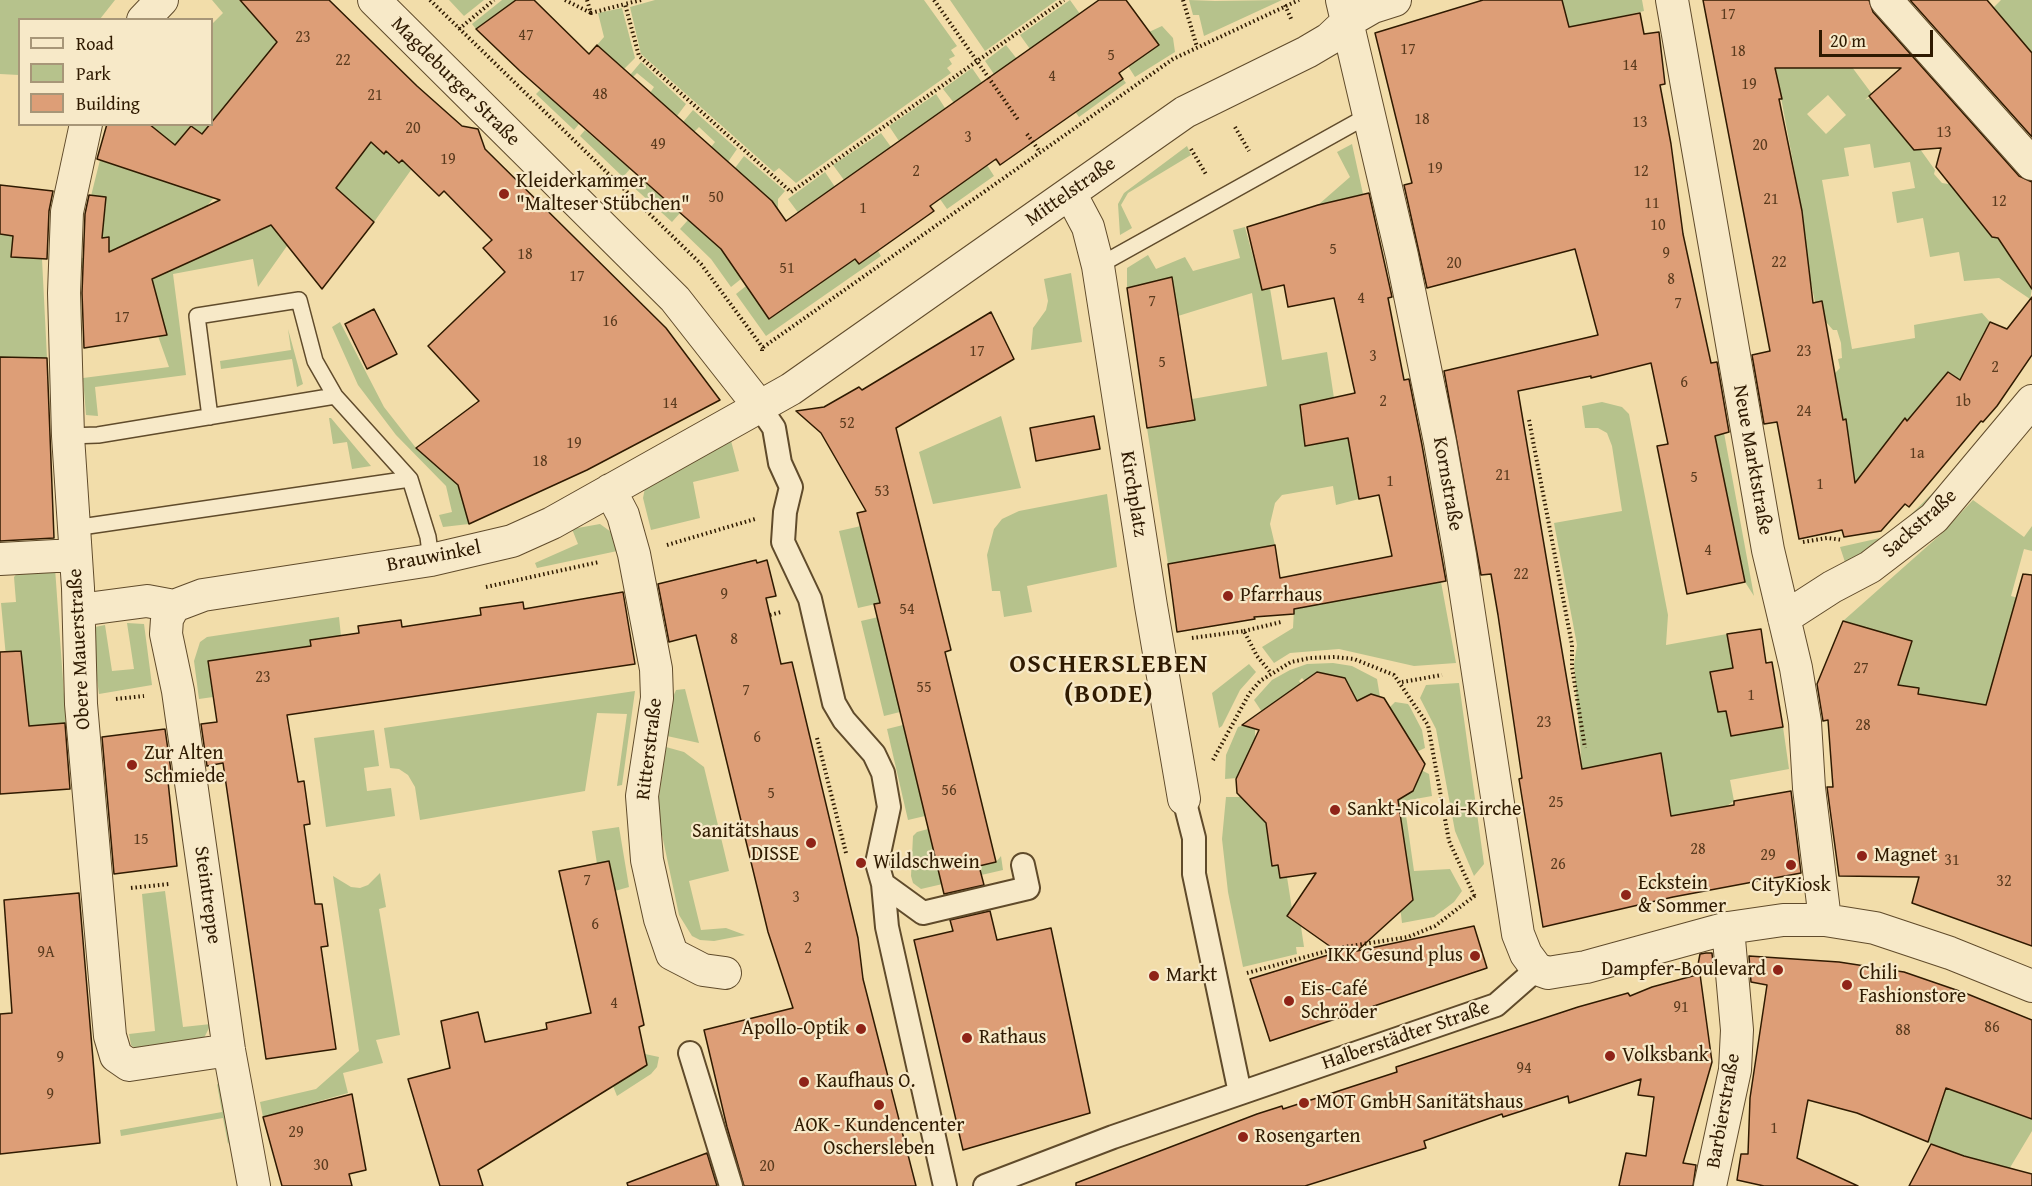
<!DOCTYPE html>
<html>
<head>
<meta charset="utf-8">
<style>
	body { margin:0 }
	#map { position:relative; width:2032px; height:1186px; overflow:hidden; background:#f2ddaa; font-family:"Gentium Book Plus",serif }
	canvas { display:block }
	.legend { position:absolute; left:18px; top:18px; width:195px; height:108px; box-sizing:border-box; background:#f7e9c8; border:2px solid #a79678; margin:0; padding:8px 10px; list-style:none; font-size:18px; color:#2f1a01 }
	.legend li { display:flex; align-items:center; gap:12px; height:30px }
	.legend b { width:30px; border:2px solid #a79678 }
	.scale { position:absolute; left:1819px; top:30px; width:114px; height:27px; box-sizing:border-box; border:3px solid #2f1a01; border-top:0; padding-left:8px; font-size:18px; line-height:21px; white-space:nowrap; color:#2f1a01; -webkit-text-stroke:4px #f7e9c8; paint-order:stroke }
</style>
</head>
<body>
<div id="map">
<canvas width="2032" height="1186"></canvas>
<ul class="legend">
<li><b style="height:8px;background:#f7e9c8"></b>Road</li>
<li><b style="height:16px;background:#b6c28c"></b>Park</li>
<li><b style="height:16px;background:#dd9e77"></b>Building</li>
</ul>
<div class="scale">20 m</div>
</div>
<script>
const g = document.querySelector('canvas').getContext('2d');
g.lineJoin = 'round';
function fill(path, color) { g.fillStyle = color; g.fill(path, 'evenodd'); }
const toPath = rows => new Path2D(rows.map(r => 'M' + r).join(''));
function strokePath(path, color, width, dash) { g.strokeStyle = color; g.lineWidth = width; g.lineCap = dash ? 'butt' : 'round'; g.setLineDash(dash || []); g.stroke(path); }
function label(font, color, halo, rows, align = 'center') {
  g.font = font + ' "Gentium Book Plus",serif'; g.lineWidth = 4.5; g.setLineDash([]); g.textBaseline = 'middle'; g.strokeStyle = halo; g.fillStyle = color; for (const [text, x, y, turn = 0] of rows) {
    g.save(); g.translate(x, y); g.rotate((+turn || 0) * Math.PI / 180); g.textAlign = isNaN(turn) ? turn : align; if (halo) g.strokeText(text, 0, 0); g.fillText(text, 0, 0); g.restore();
  }
}
const green = toPath([
	[0,0,115,0,100,19,20,20,19,75,0,74],
	[212,0,239,0,289,54,268,82,253,70,212,121,212,24,223,13],
	[449,0,484,0,464,16],
	[502,0,516,0,476,29,472,24],
	[655,0,924,0,957,46,951,50,955,56,949,59,952,64,947,68,951,73,796,183,779,168,774,172,641,54,630,7],
	[950,0,1057,0,985,51],
	[1070,0,1080,14,1030,49,1020,35],
	[1189,0,1215,1,1282,0,1204,36,1199,15,1193,15],
	[1562,0,1642,0,1644,11,1587,24,1574,48],
	[2001,0,2032,0,2032,53,1997,12,1989,12],
	[622,8,635,58,624,69,597,45,604,37,598,13],
	[1162,26,1173,38,1175,52,1135,77,1128,66,1149,32],
	[1006,45,1017,59,1024,118,985,61],
	[1846,59,1872,94,1865,100,1870,98,1883,113,1890,107,1935,170,1934,174,1942,183,1948,184,1952,181,1967,199,1967,206,1978,221,1992,237,1999,238,2032,289,2030,299,1999,278,1964,281,1959,252,1930,257,1923,218,1897,223,1892,192,1915,188,1910,162,1874,168,1870,144,1844,148,1849,176,1822,180,1852,349,1915,338,1914,325,1919,324,1982,313,1990,322,1960,380,1910,422,1904,419,1855,488,1831,396,1839,394,1835,373,1840,368,1838,359,1842,358,1841,343,1837,330,1833,330,1826,322,1822,302,1815,302,1808,269,1802,211,1775,65],
	[1828,95,1846,115,1826,134,1807,114],
	[641,62,686,104,677,116,650,93,654,87,637,73,633,77,630,75],
	[972,68,1012,126,954,103,943,89],
	[1123,79,1126,83,1079,117,1071,106,1104,91],
	[541,89,579,124,574,130,536,94],
	[936,94,945,108,899,141,889,126],
	[693,110,737,149,728,162,711,147,715,142,699,127,694,132,683,122],
	[141,125,209,125,202,134,190,126,175,145],
	[585,130,630,169,623,177,580,136],
	[881,133,891,147,844,180,833,165],
	[262,141,206,207,150,279,230,244,258,210,315,214,287,246,258,287,253,259,173,274,186,375,95,387,98,416,86,415,83,378,169,367,158,336,167,335,115,268,80,268,81,258,109,257,109,238,102,238,106,202,91,196,100,160,176,185],
	[371,142,384,154,386,151,399,163,402,160,411,170,374,222,335,190],
	[1352,144,1363,194,1318,205,1350,177,1337,152],
	[1187,146,1191,155,1128,193,1121,205,1132,228,1120,235,1118,204,1124,193],
	[744,156,785,191,778,199,778,209,735,168],
	[987,165,994,176,947,209,940,199],
	[825,172,835,187,815,200,828,218,811,230,788,199],
	[637,176,680,213,672,222,630,184],
	[688,220,721,249,741,279,731,287,711,259,680,229],
	[1245,227,1262,290,1270,288,1282,360,1327,352,1334,398,1305,445,1369,435,1354,469,1359,499,1336,505,1333,486,1282,495,1275,503,1270,524,1275,545,1168,564,1147,428,1195,420,1192,399,1267,386,1252,293,1178,316,1127,288,1127,268,1148,255,1156,269,1185,257,1193,271,1240,258,1233,230],
	[0,234,13,235,11,257,42,259,47,358,0,357],
	[878,251,881,256,766,336,736,294,746,286,770,319,855,259,859,264],
	[1071,273,1082,342,1031,350,1033,328,1046,310,1048,301,1044,279],
	[340,322,384,407,416,448,458,485,469,524,443,527,439,515,452,512,446,486,396,435,358,385,332,327],
	[288,329,303,384,297,387,292,359,221,369,220,361,291,350],
	[1602,402,1622,407,1629,414,1668,615,1666,645,1727,634,1733,668,1719,670,1721,681,1713,683,1718,712,1726,711,1731,736,1783,727,1789,769,1730,780,1734,801,1676,842,1661,753,1582,769,1574,664,1577,645,1554,523,1622,511,1612,446,1607,433,1598,428,1585,428,1582,406],
	[1001,416,1021,488,933,504,919,452],
	[329,418,331,418,371,466,352,469,347,442,333,444],
	[1724,433,1754,596,1745,582,1715,436],
	[730,437,739,471,693,482,700,518,651,530,643,498,645,488],
	[1948,478,1927,510,1861,556,1845,562,1840,547,1889,536],
	[1107,494,1117,567,1027,586,1032,612,1004,617,1000,591,992,591,987,555,994,529,1002,519,1019,511],
	[1973,500,2024,537,2032,526,2032,551,2024,549,2011,596,2032,602,2032,753,1952,700,1918,694,1918,688,1892,684,1896,656,1907,658,1912,641,1843,621,1940,535],
	[600,524,618,537,622,550,537,568,535,563,578,544,572,529],
	[861,526,880,603,858,608,839,531],
	[55,568,66,723,29,726,0,669,7,668,1,603,16,602,14,577,21,569],
	[1441,582,1456,663,1414,666,1339,649,1290,653,1274,663,1262,647,1293,628,1294,609],
	[883,616,900,712,884,716,861,621],
	[339,617,341,636,311,646,208,661,213,697,199,699,194,661,200,642,207,637],
	[127,623,144,624,152,685,99,694,90,628,105,625,112,671,134,669],
	[1333,663,1352,666,1377,679,1380,697,1376,696,1356,712,1351,690,1344,693,1307,683,1302,678,1299,681,1303,686,1262,712,1254,700,1272,680,1290,670,1307,664],
	[1249,664,1256,672,1240,690,1222,726,1219,728,1212,693],
	[1459,683,1484,864,1474,876,1455,831,1436,729,1420,698,1426,685],
	[685,689,699,743,667,736,672,699,676,690],
	[635,691,622,785,617,786,627,714,597,713,585,791,420,820,415,787,408,775,399,769,390,768,384,728],
	[1395,702,1408,704,1410,707,1422,730,1425,748,1412,754,1416,749,1414,745,1408,748,1388,709],
	[903,725,925,816,908,820,887,729],
	[1245,725,1255,729,1255,742,1237,778,1225,779,1226,755,1238,727],
	[374,730,379,766,364,768,367,791,391,788,395,816,326,827,314,738],
	[666,747,684,752,704,767,729,871,689,881,701,930,726,928,745,935,714,941,700,940,692,936,679,915,657,811],
	[1421,770,1429,774,1432,796,1404,801,1414,871,1450,869,1462,891,1454,902,1434,917,1402,923,1399,898,1409,903,1413,899,1404,892,1400,861,1407,859,1395,793],
	[1226,797,1241,797,1247,803,1252,799,1269,817,1272,866,1285,864,1279,873,1280,878,1287,877,1292,909,1287,917,1291,919,1299,913,1304,947,1296,947,1297,954,1243,967,1228,892,1222,839],
	[619,827,629,887,615,891,597,864,592,831],
	[928,829,940,876,996,862,1001,856,1003,870,921,889,913,883,911,876,913,836,917,832],
	[380,873,386,907,379,909,400,1035,376,1040,383,1063,343,1073,348,1093,263,1117,260,1102,316,1089,359,1051,333,876,351,887,360,888,368,885],
	[165,891,183,1027,211,1024,202,1042,139,1052,131,1045,129,1034,155,1031,142,894],
	[645,1054,659,1057,657,1067,651,1074,617,1096,613,1086,647,1065],
	[1955,1063,2032,1078,2032,1131,2005,1176,1928,1142],
	[217,1084,222,1086,231,1138,228,1144,223,1118,121,1136,120,1130,222,1112]
]);
const building = toPath([
	[240,0,329,0,417,86,462,126,478,129,485,149,666,328,720,400,587,470,469,524,458,485,416,448,479,401,428,346,505,272,483,248,492,240,444,191,439,196,402,160,399,163,386,151,384,154,371,142,336,188,374,222,322,289,271,225,152,279,167,335,84,348,82,293,85,214,89,195,106,197,102,238,109,237,109,252,220,200,97,159,107,124,149,124,175,145,191,126,202,134,277,42,240,0],
	[516,0,534,0,589,54,597,45,772,201,786,221,1099,0,1126,0,1159,45,1119,73,1123,79,1000,165,996,159,930,206,934,211,859,264,855,259,769,319,721,249,520,71,476,29,516,0],
	[1483,0,1562,0,1569,27,1640,13,1644,34,1659,32,1665,84,1660,85,1671,144,1683,234,1711,363,1717,362,1729,432,1715,436,1745,582,1687,594,1657,446,1668,444,1651,363,1591,378,1591,376,1518,391,1582,769,1661,753,1671,816,1734,805,1734,801,1791,791,1801,873,1673,897,1543,927,1519,779,1522,778,1498,615,1491,574,1481,575,1444,371,1598,335,1575,249,1427,288,1404,185,1412,183,1375,33,1483,0],
	[1703,0,1869,0,1873,12,2019,176,2032,182,2032,289,1998,238,1992,237,1936,167,1941,148,1914,150,1869,96,1901,68,1775,68,1782,99,1779,99,1802,211,1813,303,1822,301,1843,420,1846,419,1855,483,1905,418,1907,421,1948,372,1960,380,1990,322,2007,329,2032,297,2032,355,1997,406,1983,422,1981,421,1909,507,1905,504,1881,531,1844,537,1842,530,1799,539,1777,422,1764,424,1752,355,1770,351,1703,0],
	[1910,0,1987,0,2032,53,2032,137,1910,0],
	[0,185,53,191,49,211,47,259,11,257,13,236,0,234,0,185],
	[1369,193,1392,297,1388,298,1404,380,1409,379,1422,445,1446,581,1294,609,1294,614,1254,617,1255,619,1177,632,1168,564,1275,545,1280,578,1392,556,1379,495,1359,499,1348,438,1305,446,1300,405,1355,393,1334,298,1288,307,1284,285,1262,290,1247,227,1318,205,1369,193],
	[1172,277,1195,420,1147,428,1127,288,1172,277],
	[374,309,397,354,367,369,345,324,374,309],
	[991,312,1014,359,896,428,951,650,945,652,996,862,979,866,984,885,944,894,874,604,880,603,857,513,866,511,821,433,796,411,824,407,859,387,862,390,991,312],
	[0,357,47,358,54,538,0,541,0,357],
	[1094,416,1100,449,1036,461,1030,428,1094,416],
	[756,560,757,563,767,560,776,596,766,598,781,664,792,662,858,938,863,979,916,1186,744,1186,727,1127,704,1030,793,1008,768,932,696,635,669,642,658,584,756,560],
	[2023,574,2032,575,2032,946,1912,903,1919,877,1839,876,1827,787,1833,787,1828,720,1823,721,1817,684,1843,621,1912,641,1898,685,1919,688,1918,694,1986,705,2023,574],
	[623,592,635,664,287,715,298,782,304,781,310,824,304,825,315,904,322,904,328,946,321,947,336,1049,266,1059,223,763,207,766,201,724,217,722,208,661,311,646,310,640,359,633,358,626,401,620,402,627,481,615,480,608,523,602,524,609,623,592],
	[1761,629,1766,663,1772,662,1783,727,1731,736,1726,711,1718,712,1710,672,1733,668,1727,634,1761,629],
	[21,651,29,726,65,723,70,789,0,794,0,652,21,651],
	[1317,672,1345,678,1357,701,1371,694,1384,698,1425,764,1413,791,1398,800,1413,900,1357,951,1474,926,1487,968,1270,1041,1250,979,1338,952,1287,916,1316,873,1280,878,1278,865,1272,866,1266,823,1237,793,1236,779,1259,730,1242,725,1317,672],
	[165,729,171,771,167,772,177,866,114,874,102,737,165,729],
	[609,861,644,1025,639,1027,647,1065,478,1170,483,1186,440,1186,408,1079,450,1068,441,1021,478,1012,485,1042,547,1029,546,1023,591,1013,559,871,609,861],
	[79,893,100,1143,0,1154,0,1014,12,1013,4,900,79,893],
	[990,911,997,940,1051,928,1090,1113,963,1150,914,940,953,931,950,920,990,911],
	[1706,953,1712,953,1714,974,1697,970,1700,954,1706,953],
	[1749,956,1839,962,1904,972,1965,993,2032,1020,2032,1119,1946,1088,1928,1142,1857,1113,1808,1100,1797,1158,1858,1186,1764,1186,1737,1180,1741,1154,1748,1154,1750,1098,1767,985,1751,982,1749,956],
	[1700,974,1712,1062,1683,1163,1696,1165,1693,1186,1619,1186,1626,1153,1646,1156,1654,1097,1638,1095,1641,1079,1569,1103,1568,1096,1503,1117,1502,1114,1424,1141,1426,1148,1305,1186,1076,1186,1076,1183,1257,1114,1282,1106,1283,1109,1397,1072,1396,1067,1578,1007,1628,993,1630,996,1652,987,1700,974],
	[352,1094,366,1170,349,1174,352,1186,282,1186,263,1117,352,1094],
	[1931,1144,1964,1156,2032,1174,2032,1186,1909,1186,1931,1144],
	[707,1153,717,1186,628,1186,627,1183,707,1153]
]);
const path = toPath([
	[430,0,701,264,763,348],
	[565,0,591,13],
	[587,0,591,13,625,4],
	[641,0,625,4,639,56,791,192,1064,0],
	[934,0,1019,121],
	[1183,0,1197,47],
	[1285,5,1292,21],
	[459,29,494,0],
	[1235,127,1249,151],
	[1027,134,1040,152],
	[1191,149,1207,176],
	[762,351,762,348,1173,59,1299,0],
	[1529,420,1572,645,1572,667,1585,748],
	[1803,542,1827,538,1843,540],
	[667,545,755,519],
	[486,587,599,562],
	[770,615,781,612],
	[1244,631,1281,622],
	[1192,638,1244,631,1257,656,1271,673],
	[1402,682,1442,675],
	[116,699,144,696],
	[817,738,846,853],
	[1213,760,1249,694,1260,681,1291,662,1310,658,1335,657,1354,659,1394,675,1428,725,1449,841,1475,897],
	[131,888,169,884],
	[1247,973,1338,948,1408,937,1435,926,1477,894]
]);
const service = toPath([
	[1098,266,1369,115],
	[210,417,197,316,299,300,315,361,335,396,410,479,428,537,431,560],
	[68,436,98,435,335,396],
	[74,528,410,479]
]);
const pedestrian = toPath([
	[759,406,774,428,780,463,791,487,785,512,783,542,810,599,834,703,844,720,874,754,883,773,889,807,877,863,883,884,887,927,945,1186],
	[1184,799,1194,838,1194,874,1240,1093],
	[883,884,923,913,1028,888,1023,865],
	[690,1053,731,1186],
	[985,1186,1113,1137,1496,1005,1537,969]
]);
const minor = toPath([
	[374,0,675,299,759,406],
	[1342,0,1402,256,1440,442,1460,555,1518,934,1526,954,1537,969,1548,973,1560,971,1586,967,1728,928,1783,920,1825,920,1875,928,1950,953,2032,986],
	[1672,0,1768,550,1796,668,1805,722,1809,788,1825,920],
	[1886,0,2032,164],
	[143,20,162,0],
	[86,124,67,212,64,293,68,436,78,588,81,704,110,1036,116,1056,129,1065,229,1050],
	[1070,193,1088,227,1098,266,1151,606,1184,799],
	[610,490,623,515,634,554,656,669,657,698,642,796,647,860,660,919,672,954,703,970,725,973],
	[0,559,74,555],
	[174,606,167,619,166,634,178,691,229,1050,254,1186],
	[79,610,147,601,174,606,203,595,431,560,512,541,552,523,791,389,1185,112,1307,52,1329,39,1347,22,1373,7,1395,0],
	[1784,618,1832,587,1870,567,1934,518,2032,401],
	[1710,1186,1735,1070,1737,1030,1728,928]
]);
const markers = [
	[504,194,6,"#8f2418"],
	[1228,596,6,"#8f2418"],
	[132,765,6,"#8f2418"],
	[1335,810,6,"#8f2418"],
	[811,843,6,"#8f2418"],
	[1862,856,6,"#8f2418"],
	[861,863,6,"#8f2418"],
	[1791,865,6,"#8f2418"],
	[1626,895,6,"#8f2418"],
	[1475,956,6,"#8f2418"],
	[1778,970,6,"#8f2418"],
	[1154,976,6,"#8f2418"],
	[1847,985,6,"#8f2418"],
	[1289,1001,6,"#8f2418"],
	[861,1029,6,"#8f2418"],
	[967,1038,6,"#8f2418"],
	[1610,1056,6,"#8f2418"],
	[804,1082,6,"#8f2418"],
	[1304,1103,6,"#8f2418"],
	[879,1105,6,"#8f2418"],
	[1243,1137,6,"#8f2418"]
];
const numberNames = [
	["17",1728,15],
	["47",526,36],
	["23",303,38],
	["17",1408,50],
	["18",1738,52],
	["5",1111,56],
	["22",343,61],
	["14",1630,66],
	["4",1052,77],
	["19",1749,85],
	["48",600,95],
	["21",375,96],
	["18",1422,120],
	["13",1640,123],
	["20",413,129],
	["13",1944,133],
	["3",968,138],
	["49",658,145],
	["20",1760,146],
	["19",448,160],
	["19",1435,169],
	["2",916,172],
	["12",1641,172],
	["50",716,198],
	["21",1771,200],
	["12",1999,202],
	["11",1652,204],
	["1",863,209],
	["10",1658,226],
	["5",1333,250],
	["9",1666,254],
	["18",525,255],
	["22",1779,263],
	["20",1454,264],
	["51",787,269],
	["17",577,277],
	["8",1671,280],
	["4",1361,299],
	["7",1152,302],
	["7",1678,304],
	["17",122,318],
	["16",610,322],
	["17",977,352],
	["23",1804,352],
	["3",1373,357],
	["5",1162,363],
	["2",1995,368],
	["6",1684,383],
	["2",1383,402],
	["1b",1963,402],
	["14",670,404],
	["24",1804,412],
	["52",847,424],
	["19",574,444],
	["1a",1917,454],
	["18",540,462],
	["21",1503,476],
	["5",1694,478],
	["1",1390,482],
	["1",1820,485],
	["53",882,492],
	["4",1708,551],
	["22",1521,575],
	["9",724,595],
	["54",907,610],
	["8",734,640],
	["27",1861,669],
	["23",263,678],
	["55",924,688],
	["7",746,691],
	["1",1751,696],
	["23",1544,723],
	["28",1863,726],
	["6",757,738],
	["56",949,791],
	["5",771,794],
	["25",1556,803],
	["15",141,840],
	["28",1698,850],
	["29",1768,856],
	["31",1952,861],
	["26",1558,865],
	["7",587,881],
	["32",2004,882],
	["3",796,898],
	["6",595,925],
	["2",808,949],
	["9A",46,953],
	["4",614,1004],
	["91",1681,1008],
	["86",1992,1028],
	["88",1903,1031],
	["9",60,1058],
	["94",1524,1069],
	["9",50,1095],
	["1",1774,1129],
	["29",296,1133],
	["30",321,1166],
	["20",767,1167]
];
const streetNames = [
	["Magdeburger Straße",455,82,45],
	["Mittelstraße",1071,192,-35],
	["Neue Marktstraße",1752,460,80],
	["Kornstraße",1447,484,80],
	["Kirchplatz",1133,494,81],
	["Sackstraße",1920,524,-42],
	["Brauwinkel",434,557,-11],
	["Obere Mauerstraße",80,649,-93],
	["Ritterstraße",650,749,-83],
	["Steintreppe",207,895,82],
	["Halberstädter Straße",1406,1036,-19],
	["Barbierstraße",1724,1111,-80]
];
const poiNames = [
	["Kleiderkammer",516,182],
	["\"Malteser Stübchen\"",516,205],
	["Pfarrhaus",1240,596],
	["Zur Alten",144,754],
	["Schmiede",144,777],
	["Sankt-Nicolai-Kirche",1347,810],
	["Sanitätshaus",799,832,"right"],
	["DISSE",799,855,"right"],
	["Magnet",1874,856],
	["Wildschwein",873,863],
	["Eckstein",1638,884],
	["& Sommer",1638,907],
	["CityKiosk",1791,886,"center"],
	["IKK Gesund plus",1463,956,"right"],
	["Dampfer-Boulevard",1766,970,"right"],
	["Chili",1859,974],
	["Fashionstore",1859,997],
	["Markt",1166,976],
	["Eis-Café",1301,990],
	["Schröder",1301,1013],
	["Apollo-Optik",849,1029,"right"],
	["Rathaus",979,1038],
	["Volksbank",1622,1056],
	["Kaufhaus O.",816,1082],
	["MOT GmbH Sanitätshaus",1316,1103],
	["AOK - Kundencenter",879,1126,"center"],
	["Oschersleben",879,1149,"center"],
	["Rosengarten",1255,1137]
];
const districtNames = [
	["OSCHERSLEBEN",1109,665],
	["(BODE)",1109,695]
];
fill(green, '#b6c28c');
fill(building, '#dd9e77');
strokePath(building, '#2f1a01', 1.5);
strokePath(service, '#604b2b', 18);
strokePath(pedestrian, '#604b2b', 26);
strokePath(minor, '#604b2b', 34);
strokePath(path, '#2f1a01', 4, [1.5, 3]);
strokePath(service, '#f7e9c8', 15);
strokePath(pedestrian, '#f7e9c8', 22);
strokePath(minor, '#f7e9c8', 32);
for (const [x, y, r, color] of markers) { const dot = new Path2D(); dot.arc(x, y, r, 0, 2 * Math.PI); g.fillStyle = color; g.fill(dot); strokePath(dot, '#f7e9c8', 2); }
label('16px', '#5a3b1e', null, numberNames);
label('20px', '#2f1a01', '#f7e9c8', streetNames);
label('20px', '#2f1a01', '#f7e9c8', poiNames, 'left');
g.letterSpacing = '1.5px';
label('bold 26px', '#2f1a01', '#f7e9c8', districtNames);
g.letterSpacing = '0px';
</script>
</body>
</html>
